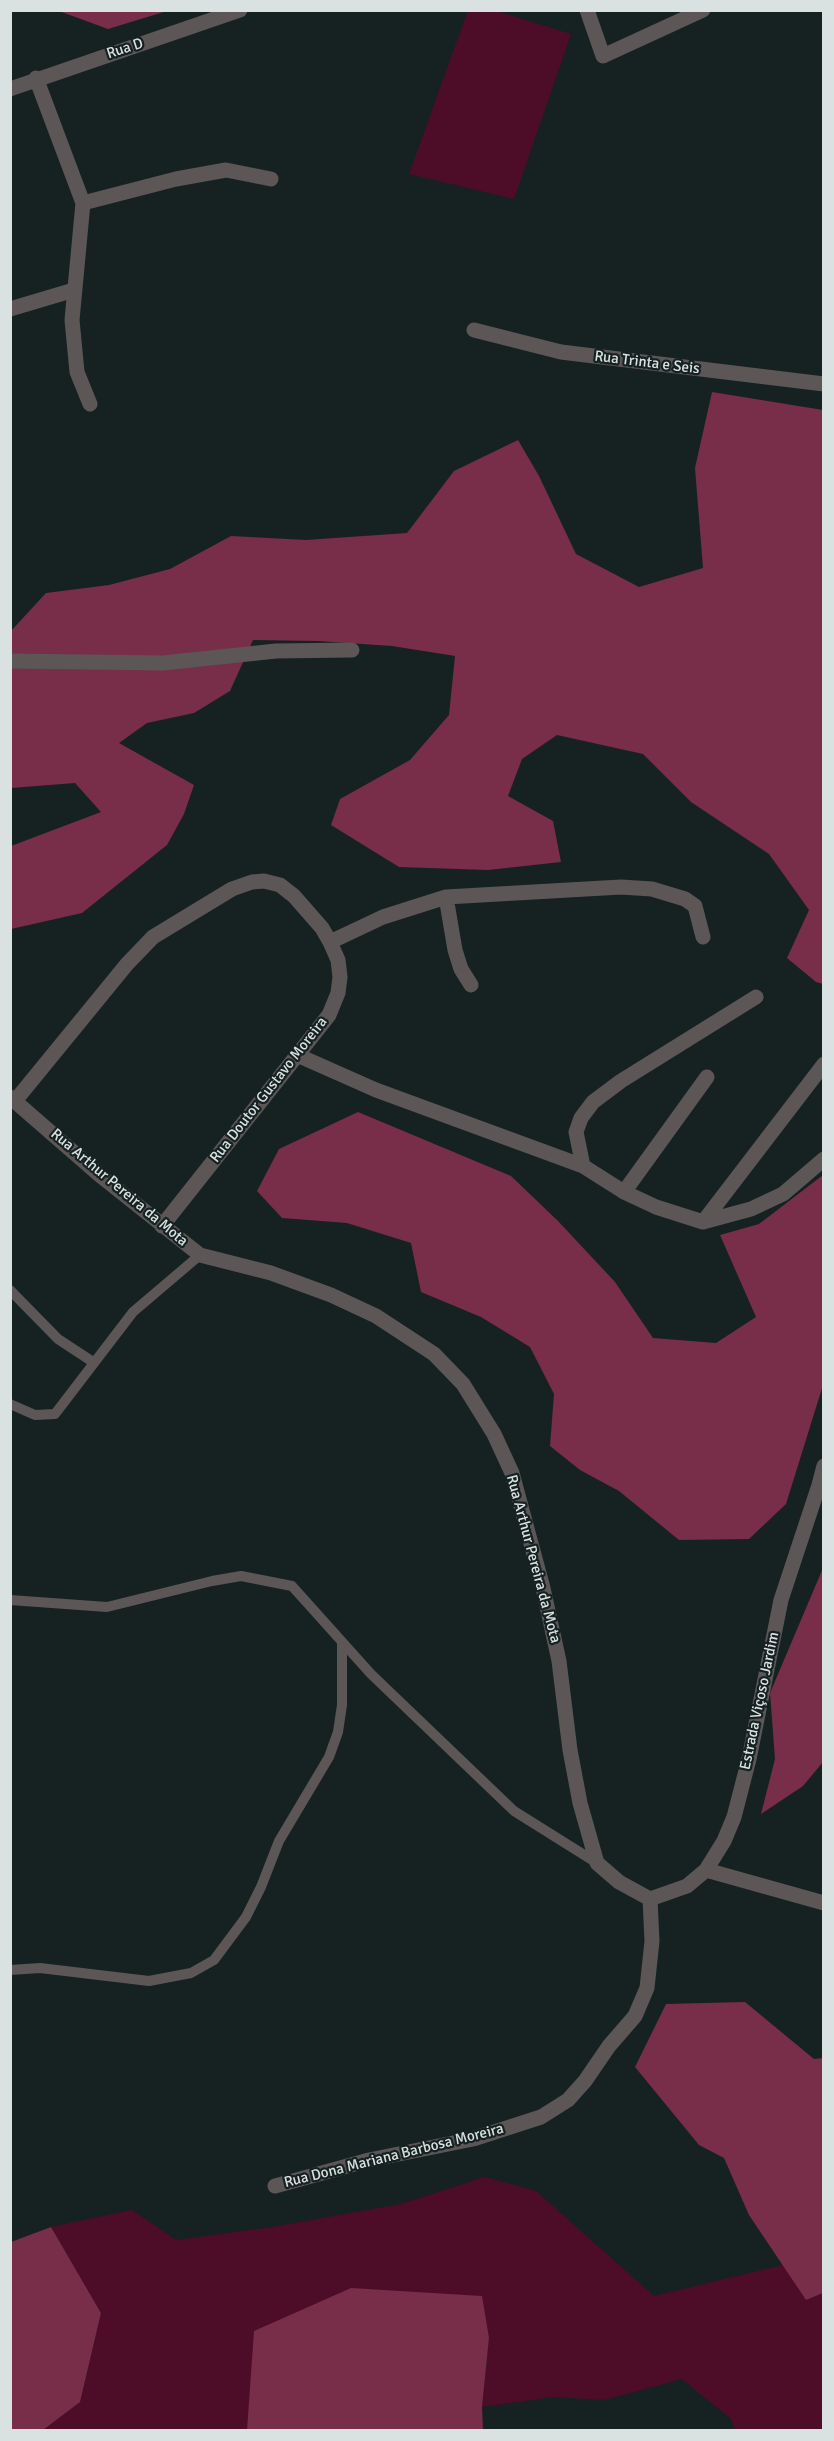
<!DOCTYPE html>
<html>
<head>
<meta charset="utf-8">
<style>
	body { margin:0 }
	#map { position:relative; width:834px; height:2441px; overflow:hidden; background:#162221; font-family:Signika,sans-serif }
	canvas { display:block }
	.frame { position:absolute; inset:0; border:12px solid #dae2e1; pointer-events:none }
</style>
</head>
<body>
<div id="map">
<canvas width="834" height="2441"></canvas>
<div class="frame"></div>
</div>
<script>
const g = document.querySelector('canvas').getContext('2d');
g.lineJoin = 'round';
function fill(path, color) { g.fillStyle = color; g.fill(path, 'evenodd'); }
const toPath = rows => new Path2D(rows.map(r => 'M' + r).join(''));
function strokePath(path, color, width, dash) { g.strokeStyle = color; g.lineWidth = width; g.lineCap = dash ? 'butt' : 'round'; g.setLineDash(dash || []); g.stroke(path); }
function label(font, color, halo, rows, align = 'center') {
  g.font = font + ' Signika,sans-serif'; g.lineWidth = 4.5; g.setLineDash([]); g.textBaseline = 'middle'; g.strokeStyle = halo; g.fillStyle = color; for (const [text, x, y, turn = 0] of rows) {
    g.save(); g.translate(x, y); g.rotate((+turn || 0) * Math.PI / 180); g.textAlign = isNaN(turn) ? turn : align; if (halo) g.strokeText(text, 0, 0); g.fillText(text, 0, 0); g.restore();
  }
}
const green = toPath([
	[468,10,497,11,571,34,514,199,409,174],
	[485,2177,536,2191,654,2296,783,2265,806,2300,823,2293,822,2430,735,2430,731,2419,682,2379,604,2400,553,2397,482,2407,489,2338,249,2414,247,2430,43,2430,80,2401,101,2313,51,2227,132,2210,176,2240,272,2227,401,2204]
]);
const forest = toPath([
	[59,11,167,11,108,29],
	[712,392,823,410,823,984,816,982,787,958,809,910,769,854,691,802,643,754,557,735,522,759,508,796,553,821,561,862,488,870,399,867,331,825,340,799,410,760,449,715,455,656,392,646,318,641,253,640,230,691,194,713,147,723,119,743,194,785,184,814,167,845,82,913,11,929,11,846,101,812,75,783,11,788,10,632,46,593,109,585,170,569,231,536,306,540,407,533,454,471,518,440,539,476,576,554,639,587,703,568,695,468],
	[358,1112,511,1176,558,1221,615,1282,653,1338,716,1343,756,1317,720,1235,759,1224,823,1175,823,1385,786,1504,749,1539,679,1540,619,1491,580,1470,550,1446,554,1394,530,1347,481,1317,421,1292,411,1243,347,1223,282,1218,257,1191,279,1149],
	[823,1568,823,1762,803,1786,761,1814,775,1759,770,1693],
	[745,2002,814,2059,823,2058,823,2293,806,2300,749,2215,724,2158,699,2145,635,2067,666,2004],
	[51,2227,101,2313,80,2402,43,2430,11,2430,11,2242],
	[351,2288,482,2296,489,2338,482,2407,483,2430,247,2430,254,2331]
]);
const service = toPath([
	[10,1290,58,1339,93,1362],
	[10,1404,35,1415,55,1414,133,1312,200,1255],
	[10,1600,107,1607,212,1581,241,1576,292,1586,371,1674,514,1811,597,1863],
	[10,1970,40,1968,149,1981,191,1973,214,1960,246,1917,261,1887,279,1841,329,1757,338,1732,342,1705,342,1643]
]);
const minor = toPath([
	[587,10,603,56,703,10],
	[36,78,83,203,72,320,77,372,90,404],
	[10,89,240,10],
	[83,203,176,179,226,170,271,179],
	[10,309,74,290],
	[474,330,561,352,824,384],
	[10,661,163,663,276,651,352,650],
	[446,897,455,950,461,969,471,985],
	[330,942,383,917,446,897,621,887,652,889,685,899,695,906,703,937],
	[756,997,621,1081,593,1102,581,1118,576,1132,583,1166,624,1192,656,1207,703,1222,751,1209,783,1194,824,1159],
	[297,1055,376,1090,583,1166],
	[10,1097,102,1177,200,1255,271,1273,331,1295,376,1316,434,1354,463,1384,494,1434,512,1473,543,1588,559,1661,570,1750,580,1803,597,1863,619,1882,650,1899],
	[15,1101,127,964,153,937,232,889,252,882,264,881,280,885,294,896,322,928,330,942,338,960,340,977,338,993,329,1015,162,1226],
	[624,1192,707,1077],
	[703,1222,824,1064],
	[706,1870,824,1903],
	[650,1899,687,1886,706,1870,724,1841,734,1817,749,1759,781,1600,819,1485,824,1466],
	[275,2186,369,2160,473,2139,541,2117,568,2100,585,2081,609,2046,635,2016,647,1988,652,1941,650,1899]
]);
const streetNames = [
	["Rua D",125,49,-18],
	["Rua Trinta e Seis",647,363,7],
	["Rua Doutor Gustavo Moreira",269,1090,-52],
	["Rua Arthur Pereira da Mota",119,1188,40],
	["Rua Arthur Pereira da Mota",533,1559,75],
	["Estrada Viçoso Jardim",760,1701,-78],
	["Rua Dona Mariana Barbosa Moreira",394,2156,-14]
];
fill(green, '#4d0c28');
fill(forest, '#782d48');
strokePath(service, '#5c5657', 10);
strokePath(minor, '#5c5657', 15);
label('15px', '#dae2e1', '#162221', streetNames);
</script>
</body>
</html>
